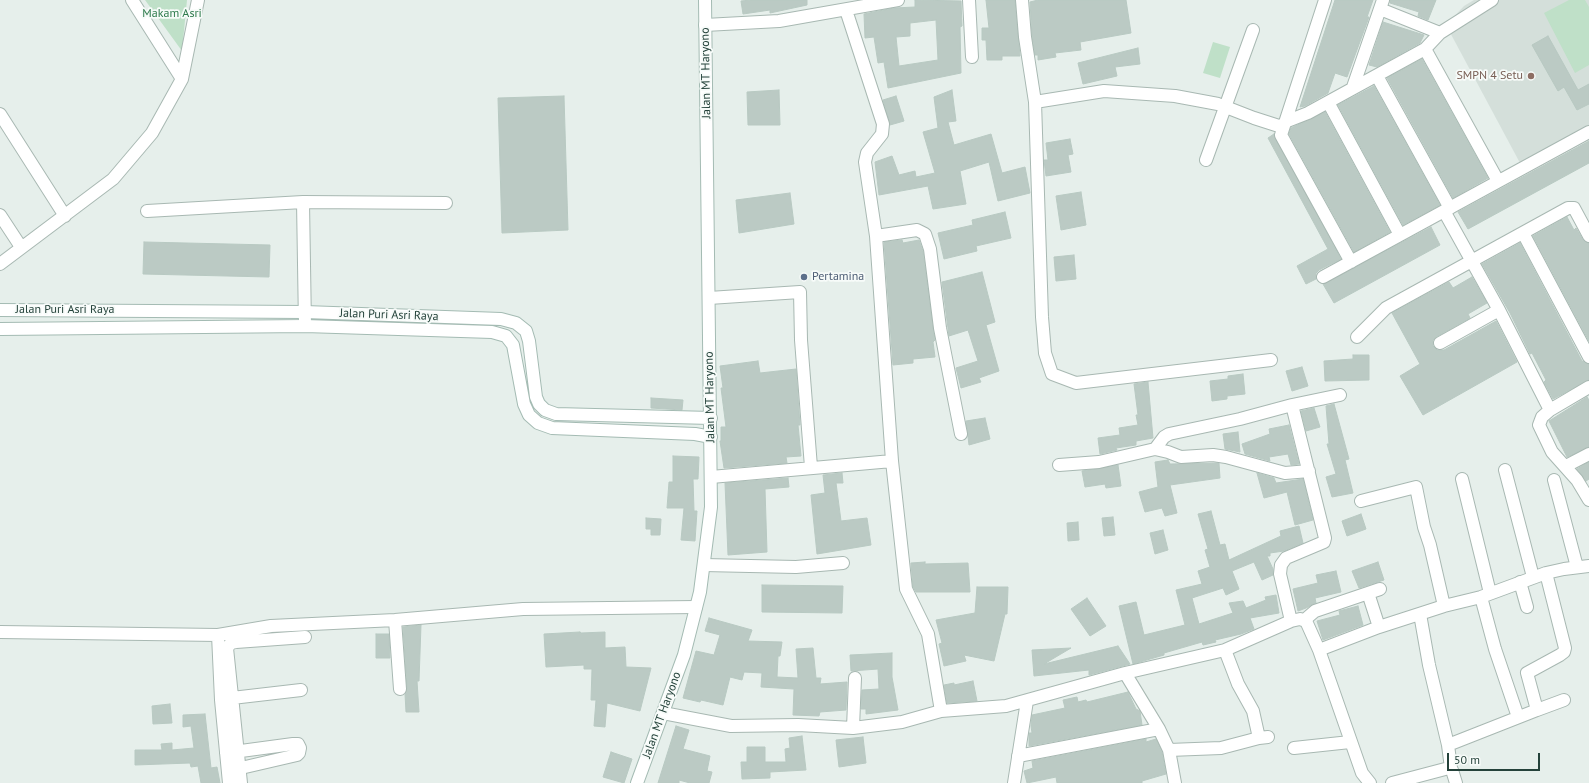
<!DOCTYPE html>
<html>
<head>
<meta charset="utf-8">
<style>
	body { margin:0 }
	#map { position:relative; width:1589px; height:783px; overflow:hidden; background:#e6efeb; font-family:"PT Sans",sans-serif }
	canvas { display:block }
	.scale { position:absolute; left:1447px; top:753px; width:93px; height:18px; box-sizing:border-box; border:2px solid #24423a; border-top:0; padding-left:5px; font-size:12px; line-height:14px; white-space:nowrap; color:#24423a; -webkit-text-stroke:3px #f7fbf9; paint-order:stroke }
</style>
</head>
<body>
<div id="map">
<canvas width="1589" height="783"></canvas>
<div class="scale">50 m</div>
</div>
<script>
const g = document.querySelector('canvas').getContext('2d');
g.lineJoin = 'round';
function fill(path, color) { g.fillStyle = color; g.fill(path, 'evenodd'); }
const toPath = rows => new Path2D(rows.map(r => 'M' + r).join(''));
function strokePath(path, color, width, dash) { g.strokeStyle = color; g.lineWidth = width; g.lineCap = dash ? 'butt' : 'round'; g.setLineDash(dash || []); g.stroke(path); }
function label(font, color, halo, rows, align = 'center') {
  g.font = font + ' "PT Sans",sans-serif'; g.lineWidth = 3.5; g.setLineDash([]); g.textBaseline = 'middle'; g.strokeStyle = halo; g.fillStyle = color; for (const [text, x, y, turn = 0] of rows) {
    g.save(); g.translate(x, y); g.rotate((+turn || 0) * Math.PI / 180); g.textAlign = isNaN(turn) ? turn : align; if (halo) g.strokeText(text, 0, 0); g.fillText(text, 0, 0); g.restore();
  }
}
const built = toPath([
	[1474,0,1589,0,1589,126,1520,163,1446,25,1464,6]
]);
const green = toPath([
	[145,0,187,0,182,51],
	[1569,0,1585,0,1589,7,1589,65,1575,73,1544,13],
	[1213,42,1230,47,1220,78,1203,73]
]);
const building = toPath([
	[751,0,807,0,807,5,770,13,770,10,743,14,741,1,751,0],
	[915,0,961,1,962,26,960,27,961,73,888,88,884,62,878,63,874,37,865,38,864,14,894,8,915,7,915,0],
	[936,20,938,60,899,66,896,37,910,36,910,23,936,20],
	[986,0,1015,0,1020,56,1002,56,1002,60,987,60,986,40,982,40,982,28,989,28,986,0],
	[1038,0,1126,0,1131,33,1080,42,1081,50,1055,53,1056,57,1038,60,1038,55,1035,55,1032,36,1030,2,1038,0],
	[1335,0,1373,0,1367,17,1369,17,1347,77,1335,73,1328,93,1305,106,1300,107,1335,0],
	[1390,0,1436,0,1428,20,1418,16,1419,12,1390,3,1390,0],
	[1383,22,1424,35,1420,43,1377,67,1369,65,1383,22],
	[1548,36,1578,90,1589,84,1589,104,1577,110,1564,87,1558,91,1532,45,1548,36],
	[1138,48,1140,64,1115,67,1117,76,1083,84,1078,63,1138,48],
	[1422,59,1488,178,1453,198,1387,78,1422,59],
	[1374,86,1440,205,1403,225,1338,105,1374,86],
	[779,90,780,125,748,125,747,92,779,90],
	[952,90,956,121,948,122,954,145,991,134,1002,173,1025,167,1030,193,998,201,989,162,960,171,966,204,933,209,928,186,879,195,875,162,892,156,899,175,915,171,916,177,935,173,923,132,938,128,934,97,952,90],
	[564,96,568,230,502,233,498,98,564,96],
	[896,96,904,121,890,125,883,100,896,96],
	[1325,112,1390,232,1354,252,1289,134,1291,128,1325,112],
	[1274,134,1341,259,1319,270,1316,273,1316,279,1306,284,1297,266,1328,249,1268,138,1274,134],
	[1070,139,1073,154,1068,155,1071,172,1046,176,1044,160,1048,160,1046,143,1070,139],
	[1589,141,1589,163,1468,229,1458,212,1589,141],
	[1081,192,1086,225,1061,230,1056,196,1081,192],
	[790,193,794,224,739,233,736,200,790,193],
	[1005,212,1011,238,976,246,977,251,944,259,938,233,973,225,972,220,1005,212],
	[1567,217,1574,230,1576,228,1583,240,1589,243,1589,341,1533,236,1567,217],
	[1431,227,1440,245,1334,303,1323,284,1431,227],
	[902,240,903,243,919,240,923,251,935,340,933,342,935,357,913,359,913,363,893,365,884,242,902,240],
	[144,242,270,245,269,277,143,274,144,242],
	[1520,243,1582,361,1589,364,1589,380,1553,399,1544,382,1546,380,1532,353,1530,354,1510,313,1482,264,1520,243],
	[1074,255,1076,279,1056,281,1054,257,1074,255],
	[982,272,995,322,986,325,999,371,979,378,981,382,961,388,956,368,978,361,968,330,949,336,942,282,982,272],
	[1472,277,1487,303,1468,314,1470,318,1436,337,1433,340,1433,346,1437,350,1444,350,1496,321,1517,362,1423,415,1400,376,1420,364,1392,313,1449,282,1453,288,1472,277],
	[1353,355,1369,355,1369,380,1325,381,1324,361,1353,359,1353,355],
	[758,361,760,373,796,369,800,425,798,425,801,456,786,457,787,463,724,468,720,441,721,441,721,427,726,427,721,388,723,388,720,366,758,361],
	[1302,367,1308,386,1292,391,1286,371,1302,367],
	[1243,374,1245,394,1227,396,1227,399,1212,401,1210,381,1228,379,1228,376,1243,374],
	[1148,382,1153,438,1136,441,1136,445,1116,448,1117,450,1100,454,1098,438,1120,435,1119,428,1138,425,1136,415,1138,415,1134,384,1148,382],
	[1587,397,1589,400,1589,447,1567,457,1549,421,1587,397],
	[651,398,683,400,682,410,651,408,651,398],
	[1334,404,1349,459,1345,460,1353,493,1332,497,1326,477,1336,474,1327,444,1329,444,1326,406,1334,404],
	[1314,408,1320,427,1306,431,1301,411,1314,408],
	[985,418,990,439,969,445,966,421,985,418],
	[1289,425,1299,464,1291,465,1288,454,1269,457,1270,461,1245,454,1242,444,1270,434,1269,429,1289,425],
	[1238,432,1240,452,1225,449,1223,434,1238,432],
	[673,456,699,457,698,479,693,479,694,511,697,511,695,541,681,540,684,508,667,508,669,482,673,482,673,456],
	[1168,460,1170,464,1219,463,1220,478,1170,485,1177,513,1165,516,1162,508,1145,512,1139,492,1158,487,1155,462,1168,460],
	[1589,462,1589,479,1586,481,1577,469,1589,462],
	[1118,465,1121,486,1106,488,1105,484,1085,487,1082,471,1118,465],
	[842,473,843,483,836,483,841,521,867,518,871,545,817,554,811,495,825,493,823,475,842,473],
	[1257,473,1274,478,1276,483,1303,479,1313,520,1295,525,1287,492,1264,498,1257,473],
	[788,478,789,487,765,489,767,552,728,555,725,483,788,478],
	[1211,511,1220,545,1225,544,1229,560,1281,536,1280,531,1299,526,1303,543,1284,551,1270,553,1270,556,1267,556,1273,569,1273,575,1262,580,1254,562,1232,571,1239,589,1226,595,1223,588,1192,598,1199,624,1233,613,1229,603,1243,601,1246,608,1266,600,1265,597,1276,595,1279,613,1250,618,1254,629,1241,634,1215,640,1216,642,1203,645,1202,642,1164,653,1164,655,1133,664,1119,606,1136,602,1144,635,1185,625,1176,590,1202,584,1198,571,1210,567,1205,550,1208,549,1198,514,1211,511],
	[1361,514,1366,529,1347,536,1342,521,1361,514],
	[1113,517,1115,535,1104,536,1102,518,1113,517],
	[646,518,661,519,660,535,651,535,651,529,646,529,646,518],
	[1078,522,1079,540,1068,541,1067,523,1078,522],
	[1163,530,1168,550,1155,554,1150,533,1163,530],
	[925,562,925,564,968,563,970,592,916,592,913,587,911,563,925,562],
	[1378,562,1384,580,1359,588,1352,571,1378,562],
	[1336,571,1341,592,1315,598,1316,603,1306,608,1298,611,1293,589,1318,583,1316,575,1336,571],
	[762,585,843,586,842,613,762,612,762,585],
	[977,587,1008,587,1007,614,1005,614,994,661,964,655,966,661,944,666,939,644,942,643,936,620,975,613,977,587],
	[1087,598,1106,626,1090,636,1071,609,1087,598],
	[1358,606,1363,625,1323,640,1317,621,1340,615,1339,611,1358,606],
	[709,618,752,630,748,641,782,642,780,656,778,656,777,677,798,678,796,649,813,648,816,678,821,678,820,684,847,682,846,710,820,712,819,716,793,715,794,689,761,687,762,673,744,672,742,680,730,677,723,705,701,700,700,702,683,698,696,651,714,655,720,635,705,631,709,618],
	[421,625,419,681,417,681,419,712,406,712,405,694,407,688,403,627,421,625],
	[580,632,581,633,605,632,605,648,625,647,626,667,651,668,640,711,607,703,605,727,594,726,596,700,591,700,592,669,584,669,584,665,546,667,544,634,580,632],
	[376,634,389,634,390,658,376,658,376,634],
	[1118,646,1130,664,1089,675,1089,670,1034,676,1032,650,1071,648,1044,664,1118,646],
	[892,653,892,677,898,710,866,714,866,709,861,709,862,690,879,689,878,669,851,671,850,655,892,653],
	[973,681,977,701,947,703,944,685,954,683,954,685,973,681],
	[1128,692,1136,709,1140,711,1142,725,1029,746,1029,733,1032,733,1031,726,1032,715,1065,708,1063,700,1077,697,1078,702,1086,700,1087,702,1128,692],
	[170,704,172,723,153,724,152,706,170,704],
	[205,714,211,768,217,767,220,783,201,783,198,766,191,767,190,763,135,765,135,750,162,750,161,744,172,743,172,750,194,748,191,726,183,727,183,715,205,714],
	[676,726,689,730,683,749,710,756,707,771,712,772,709,783,690,783,679,780,679,783,658,783,676,726],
	[802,736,806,770,770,772,770,778,742,779,741,762,747,762,747,747,765,747,765,762,786,762,785,749,790,748,789,738,802,736],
	[863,737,866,763,839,767,836,740,863,737],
	[1146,739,1146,742,1156,739,1162,752,1166,774,1142,781,1142,783,1057,783,1056,777,1027,783,1024,771,1033,768,1032,761,1146,739],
	[611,752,632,759,624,783,603,777,611,752]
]);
const street = toPath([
	[132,0,182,79],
	[969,0,972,57],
	[1022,0,1025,37,1035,102,1042,317,1045,353,1052,374,1076,383,1271,360],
	[1325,0,1281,135,1351,262],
	[1380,9,1440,33],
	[846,10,883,124,882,134,867,153,865,162,876,236,892,461,906,589,928,634,941,711],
	[705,25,779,21,898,0],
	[1425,49,1498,181],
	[1377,76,1450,208],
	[1353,87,1383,0],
	[1035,102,1104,91,1175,96,1218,104,1254,118,1282,127],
	[1328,102,1400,235],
	[0,114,65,216],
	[1285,122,1308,113,1425,49,1440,33,1492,0],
	[1206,160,1253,30],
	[303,202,305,326],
	[147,211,303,202,446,203],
	[1444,211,1499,310,1550,410],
	[0,215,21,247],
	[1523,233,1589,357],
	[876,236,917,230,925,234,930,249,940,328,961,434],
	[0,264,113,179,152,133,182,79,198,0],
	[1323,277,1589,132],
	[709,298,800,292,801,340,811,467],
	[1357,337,1386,308,1568,208,1574,208,1589,236],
	[1440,343,1499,310],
	[1589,387,1550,410,1542,417,1539,425,1552,452,1577,480,1589,500],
	[1155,449,1168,452,1181,457,1213,455,1226,457,1285,473,1309,471],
	[1059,465,1099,462,1155,449,1164,437,1169,434,1240,419,1292,405,1340,395],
	[1566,466,1589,454],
	[1505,470,1533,577],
	[711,477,892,461],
	[1462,479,1490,593],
	[1554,480,1577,567],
	[1361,501,1416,487,1424,527,1430,545,1444,606],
	[704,565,796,567,843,563],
	[1520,582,1527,607],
	[1368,593,1379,627],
	[1481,597,1495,649,1518,717],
	[1420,614,1429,665,1448,745,1451,768],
	[395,620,400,689],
	[1291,621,1280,574,1281,565,1286,558,1324,542,1325,538,1292,405],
	[1306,621,1308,617,1315,611,1380,589],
	[0,632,218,635,271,626,395,620,523,609,696,607],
	[218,635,221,700,229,783],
	[1225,650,1238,684,1253,711,1259,738,1268,737],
	[1319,650,1379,627,1444,606,1481,597,1546,573,1564,569,1589,566],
	[232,698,301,690],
	[1537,710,1564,700],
	[663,713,731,726,798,725,853,728,902,722,941,711,1006,706,1125,673,1225,650,1291,621,1300,619,1306,621,1319,650,1362,773,1370,783],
	[853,728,855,678],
	[1159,729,1169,750,1221,748,1259,738],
	[1448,745,1537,710,1527,673,1560,655,1564,652,1565,648,1546,573],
	[1294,748,1350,742],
	[1169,750,1175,783],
	[226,753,293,744,298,744,300,748,299,753,297,755,228,771],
	[1018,756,1159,729,1125,673],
	[241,783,227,648,231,643,236,642,305,637],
	[1014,783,1027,701],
	[1392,783,1449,768,1452,770,1456,783]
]);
const secondary = toPath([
	[0,310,305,312,501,319,516,323,526,331,529,341,536,397,539,404,545,410,556,414,711,418],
	[0,329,305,326,492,332,506,336,513,345,524,404,529,415,538,423,552,428,695,434,711,437],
	[637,783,684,655,700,592,711,507,705,0]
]);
const markers = [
	[1531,76,4,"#8d6e63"],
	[804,277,4,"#5c6f8a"]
];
const parkNames = [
	["Makam Asri",172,14]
];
const streetNames = [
	["Jalan MT Haryono",706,73,-91],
	["Jalan Puri Asri Raya",65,310],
	["Jalan Puri Asri Raya",389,315,2],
	["Jalan MT Haryono",710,397,-91],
	["Jalan MT Haryono",662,715,-70]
];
const educationNames = [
	["SMPN 4 Setu",1523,76]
];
const serviceNames = [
	["Pertamina",812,277]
];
fill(built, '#d4dfda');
fill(green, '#bfe0c8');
fill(building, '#bbcac4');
strokePath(building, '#b8c9c2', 1);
strokePath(street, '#a8b8b2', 14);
strokePath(secondary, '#a4bbb3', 14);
strokePath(street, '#fff', 12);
strokePath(secondary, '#fff', 12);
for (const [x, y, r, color] of markers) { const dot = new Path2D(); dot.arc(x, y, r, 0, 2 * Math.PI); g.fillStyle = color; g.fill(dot); strokePath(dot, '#f7fbf9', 1.5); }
label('12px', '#2d7a4b', '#f7fbf9', parkNames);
label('12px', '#24423a', '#f7fbf9', streetNames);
label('12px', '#785e54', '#f7fbf9', educationNames, 'right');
label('12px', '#4e5e75', '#f7fbf9', serviceNames, 'left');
</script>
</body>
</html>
